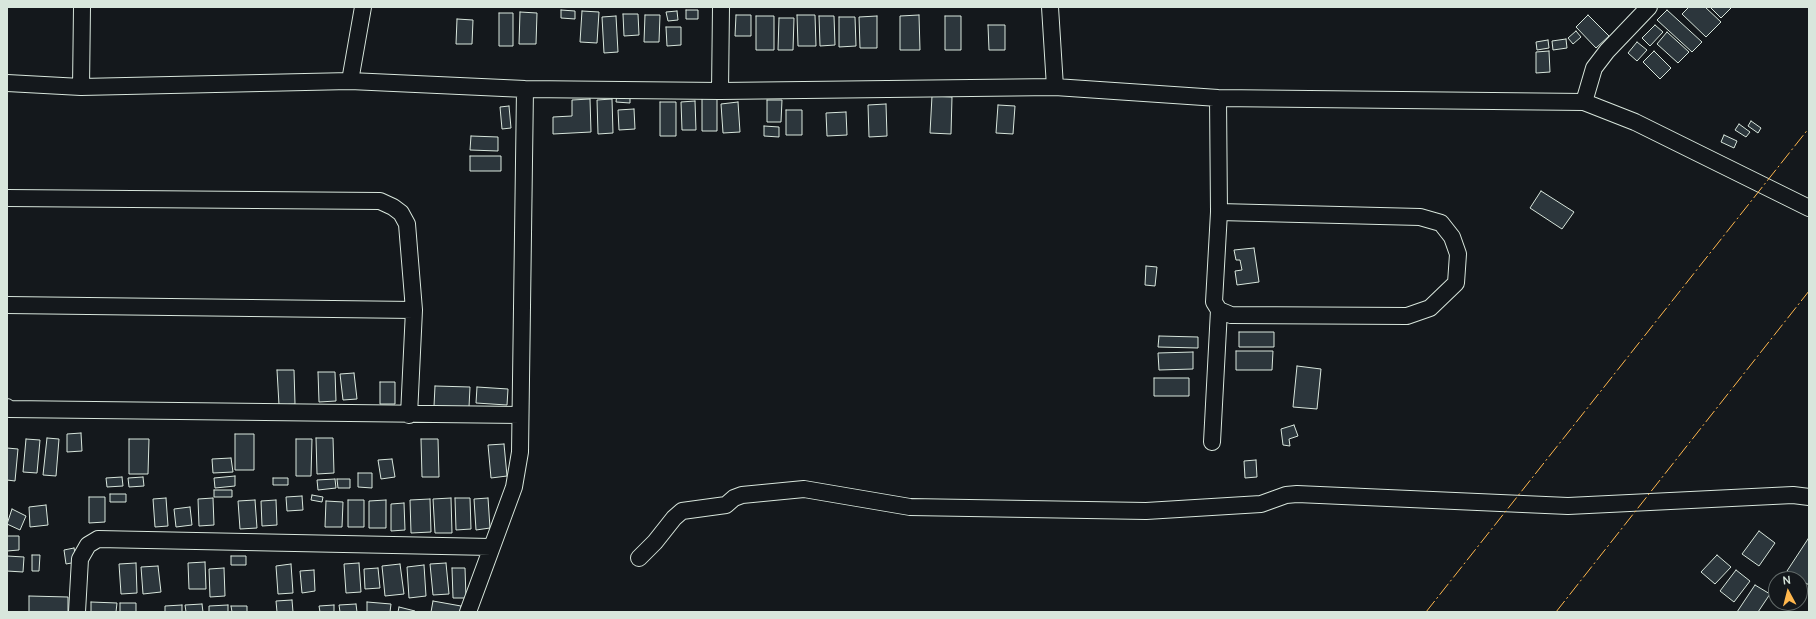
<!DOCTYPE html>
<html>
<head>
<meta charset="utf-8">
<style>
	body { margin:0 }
	#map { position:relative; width:1816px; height:619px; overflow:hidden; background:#14181c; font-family:Manrope,sans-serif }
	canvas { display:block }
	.frame { position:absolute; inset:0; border:8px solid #d8e6dc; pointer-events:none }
	.north { position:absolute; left:1768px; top:571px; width:40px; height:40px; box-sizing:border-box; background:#14181c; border:1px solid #626a69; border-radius:50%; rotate:353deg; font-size:11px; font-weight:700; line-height:16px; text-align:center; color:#d8e6dc }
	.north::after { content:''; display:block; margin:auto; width:14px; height:18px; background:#ffb74d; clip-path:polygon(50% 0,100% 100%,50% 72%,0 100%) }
</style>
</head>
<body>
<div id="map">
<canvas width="1816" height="619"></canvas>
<div class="frame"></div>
<div class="north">N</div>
</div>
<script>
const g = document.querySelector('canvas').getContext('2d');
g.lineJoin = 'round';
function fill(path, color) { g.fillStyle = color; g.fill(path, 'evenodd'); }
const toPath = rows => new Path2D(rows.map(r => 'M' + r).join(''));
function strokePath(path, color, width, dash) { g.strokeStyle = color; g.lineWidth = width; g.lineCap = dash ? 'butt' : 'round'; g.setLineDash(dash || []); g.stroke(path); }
const building = toPath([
	[1689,7,1705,7,1721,22,1706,37,1682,14,1689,7],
	[1710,7,1732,7,1721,18,1710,7],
	[561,10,575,11,575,19,561,18,561,10],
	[686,10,698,10,698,19,686,19,686,10],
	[1667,10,1702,42,1692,52,1657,20,1667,10],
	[582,11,599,12,597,43,580,42,582,11],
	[677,11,678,20,668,21,666,12,677,11],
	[520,12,537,13,536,44,519,44,520,12],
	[499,13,513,13,513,46,499,46,499,13],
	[623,14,638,14,639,35,624,36,623,14],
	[645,15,660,15,659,42,644,42,645,15],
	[736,15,751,15,751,36,735,36,736,15],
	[797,15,815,15,816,46,798,46,797,15],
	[919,15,920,50,900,50,900,16,919,15],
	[1588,15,1609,36,1596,48,1576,27,1588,15],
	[616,16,618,52,604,53,602,17,616,16],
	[756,16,774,16,774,50,756,50,756,16],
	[819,16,834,16,835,45,820,46,819,16],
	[877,16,877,48,860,48,859,17,877,16],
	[945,16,961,16,961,50,945,50,945,16],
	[839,17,855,17,856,46,839,47,839,17],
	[779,18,794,18,793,50,778,50,779,18],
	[457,19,473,20,472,44,456,44,457,19],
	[988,25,1005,25,1005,50,989,50,988,25],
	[1655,25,1663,32,1650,46,1642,38,1655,25],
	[666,27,681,27,681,45,667,46,666,27],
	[1576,31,1581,37,1573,44,1568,38,1576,31],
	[1667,32,1689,52,1678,63,1657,44,1667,32],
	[1566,39,1567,48,1553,50,1552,41,1566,39],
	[1548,40,1549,48,1537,50,1536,42,1548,40],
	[1637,42,1647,50,1637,61,1628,53,1637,42],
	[1549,51,1550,72,1536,73,1536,52,1549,51],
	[1654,51,1671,68,1660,79,1643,62,1654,51],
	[617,93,630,94,630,103,616,102,617,93],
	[932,96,952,97,951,134,930,133,932,96],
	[702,97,717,97,717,131,702,131,702,97],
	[590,99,591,132,553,134,553,117,572,116,572,100,590,99],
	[612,99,613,133,598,134,597,100,612,99],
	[767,100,782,100,781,122,767,122,767,100],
	[695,101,696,130,682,130,681,102,695,101],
	[660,102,676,102,676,136,660,136,660,102],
	[738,102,740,132,723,133,721,104,738,102],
	[886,104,887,136,869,137,868,105,886,104],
	[998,105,1015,106,1013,134,996,133,998,105],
	[509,106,511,128,502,129,500,107,509,106],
	[634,109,635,129,619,130,618,110,634,109],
	[786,110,802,110,802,135,786,135,786,110],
	[846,112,847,135,827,136,826,113,846,112],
	[1751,121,1761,128,1758,133,1748,126,1751,121],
	[1739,124,1750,132,1746,137,1735,130,1739,124],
	[764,126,779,127,779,137,764,136,764,126],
	[1724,135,1737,141,1734,148,1721,142,1724,135],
	[471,136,498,137,498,151,470,150,471,136],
	[470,156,501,156,501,171,470,171,470,156],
	[1541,191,1574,212,1562,229,1530,208,1541,191],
	[1254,248,1259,282,1237,285,1235,271,1242,270,1240,260,1236,260,1234,250,1254,248],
	[1146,266,1157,267,1155,286,1145,285,1146,266],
	[1239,332,1274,332,1274,347,1239,347,1239,332],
	[1159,336,1198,337,1198,348,1158,347,1159,336],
	[1236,351,1273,351,1272,370,1236,370,1236,351],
	[1193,352,1193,369,1159,370,1158,353,1193,352],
	[1297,366,1321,369,1317,409,1293,407,1297,366],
	[277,370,294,370,295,404,279,405,277,370],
	[318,372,335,372,336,401,319,402,318,372],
	[354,373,357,399,343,400,340,374,354,373],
	[1154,378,1189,378,1189,396,1154,396,1154,378],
	[380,382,395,382,395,404,380,404,380,382],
	[435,386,470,387,469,407,434,406,435,386],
	[477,387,508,389,507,405,476,403,477,387],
	[1294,425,1298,436,1289,439,1290,446,1283,445,1281,429,1294,425],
	[81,433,82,451,67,452,67,434,81,433],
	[235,434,254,434,254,470,235,470,235,434],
	[47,438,59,439,56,476,43,475,47,438],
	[316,438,333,438,334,473,317,474,316,438],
	[26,439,40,440,37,473,23,472,26,439],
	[129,439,149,439,148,474,129,474,129,439],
	[296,439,312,439,311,476,296,476,296,439],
	[421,439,438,439,439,477,422,477,421,439],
	[504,444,507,476,491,478,488,445,504,444],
	[7,448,18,449,15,481,7,480,7,448],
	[231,458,233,472,213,473,212,459,231,458],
	[392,459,395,477,381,479,378,460,392,459],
	[1256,460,1257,477,1245,478,1244,461,1256,460],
	[358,473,372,473,372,488,358,487,358,473],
	[235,476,235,486,215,488,214,478,235,476],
	[122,477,123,486,107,487,106,478,122,477],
	[143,477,144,486,129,487,128,478,143,477],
	[273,478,288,478,288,485,273,485,273,478],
	[335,479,336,488,318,490,317,480,335,479],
	[337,479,350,479,350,488,338,488,337,479],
	[214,490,232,490,232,497,214,497,214,490],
	[110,494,126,494,126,502,110,502,110,494],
	[312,495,323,497,322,502,311,500,312,495],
	[302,496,303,510,287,511,286,497,302,496],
	[89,497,105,497,105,522,89,523,89,497],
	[166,498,168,526,155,527,153,499,166,498],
	[213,498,214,525,199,526,198,499,213,498],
	[451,498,452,533,435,533,433,499,451,498],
	[455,498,470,498,471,529,456,530,455,498],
	[488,498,490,528,476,530,474,499,488,498],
	[430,499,431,532,411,533,410,500,430,499],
	[255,500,257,528,240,529,238,501,255,500],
	[276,500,277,525,262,526,261,501,276,500],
	[348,500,364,500,364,527,348,527,348,500],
	[386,500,386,528,369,528,369,501,386,500],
	[326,501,343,502,342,527,325,527,326,501],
	[404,503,405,530,391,531,391,504,404,503],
	[46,505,48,525,30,527,29,507,46,505],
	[190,507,192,525,176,527,174,509,190,507],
	[12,509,26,516,20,530,7,524,12,509],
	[1759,531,1775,543,1759,566,1742,554,1759,531],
	[7,536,19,536,19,550,7,551,7,536],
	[1808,539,1809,539,1809,585,1787,571,1808,539],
	[74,548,77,562,66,564,64,550,74,548],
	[32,555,40,555,39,571,32,571,32,555],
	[1717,555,1731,567,1715,584,1701,572,1717,555],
	[7,556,24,557,23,572,7,571,7,556],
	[231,556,246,556,246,565,231,565,231,556],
	[205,562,206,589,189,589,188,563,205,562],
	[136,563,137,593,121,594,119,564,136,563],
	[359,563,361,592,346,593,344,564,359,563],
	[446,563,449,594,433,595,430,564,446,563],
	[291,564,293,593,278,594,276,566,291,564],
	[400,564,404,594,385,596,382,566,400,564],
	[424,565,426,596,409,598,407,567,424,565],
	[158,566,161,592,143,594,141,567,158,566],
	[224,568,225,596,210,597,209,569,224,568],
	[378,568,380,588,365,589,364,569,378,568],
	[452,568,465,568,466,598,453,598,452,568],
	[314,570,315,591,302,593,300,571,314,570],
	[1736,570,1750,581,1734,602,1720,591,1736,570],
	[1755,585,1770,594,1758,612,1737,612,1755,585],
	[29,596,68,597,68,612,29,612,29,596],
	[292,600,293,612,277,612,276,601,292,600],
	[433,601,461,606,460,612,431,612,433,601],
	[91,602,117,603,116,612,91,612,91,602],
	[367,602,391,604,390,612,367,612,367,602],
	[120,603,136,603,136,612,120,612,120,603],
	[202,604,203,612,186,612,185,605,202,604],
	[356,604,357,612,340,612,339,605,356,604],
	[182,605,182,612,165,612,165,606,182,605],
	[228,605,228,612,209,612,209,606,228,605],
	[334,605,334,612,320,612,319,606,334,605],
	[231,606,247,606,247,612,232,612,231,606],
	[399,607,415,611,414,612,398,612,399,607]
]);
const minor = toPath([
	[1050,7,1055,87],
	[350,81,363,7],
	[7,83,81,87,350,81,525,89,720,91,1055,87,1218,98,1584,102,1635,122,1809,208],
	[81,87,82,7],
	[720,91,721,7],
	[1218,98,1219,212,1214,302,1219,310,1231,315,1407,316,1430,308,1456,283,1458,254,1452,237,1441,223,1420,217,1219,212],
	[1584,102,1594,68,1607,51,1649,7],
	[7,198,380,201,393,207,401,213,407,224,414,310,409,415],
	[7,305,414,310],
	[7,407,9,409,520,415],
	[1212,442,1219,310],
	[639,558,655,542,674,518,682,511,726,505,734,498,742,495,804,489,910,507,1146,511,1261,504,1286,495,1297,494,1568,506,1793,495,1809,497],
	[77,612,80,559,88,545,98,539,491,547],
	[468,612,514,487,520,452,525,89]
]);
const power = toPath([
	[1426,612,1809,128],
	[1556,612,1809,291]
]);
fill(building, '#2c363c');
strokePath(building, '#d8e6dc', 1);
strokePath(minor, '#d8e6dc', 18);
strokePath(minor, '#14181c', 16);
strokePath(power, '#ffb74d', 1, [14, 3, 2, 3]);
</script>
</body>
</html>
